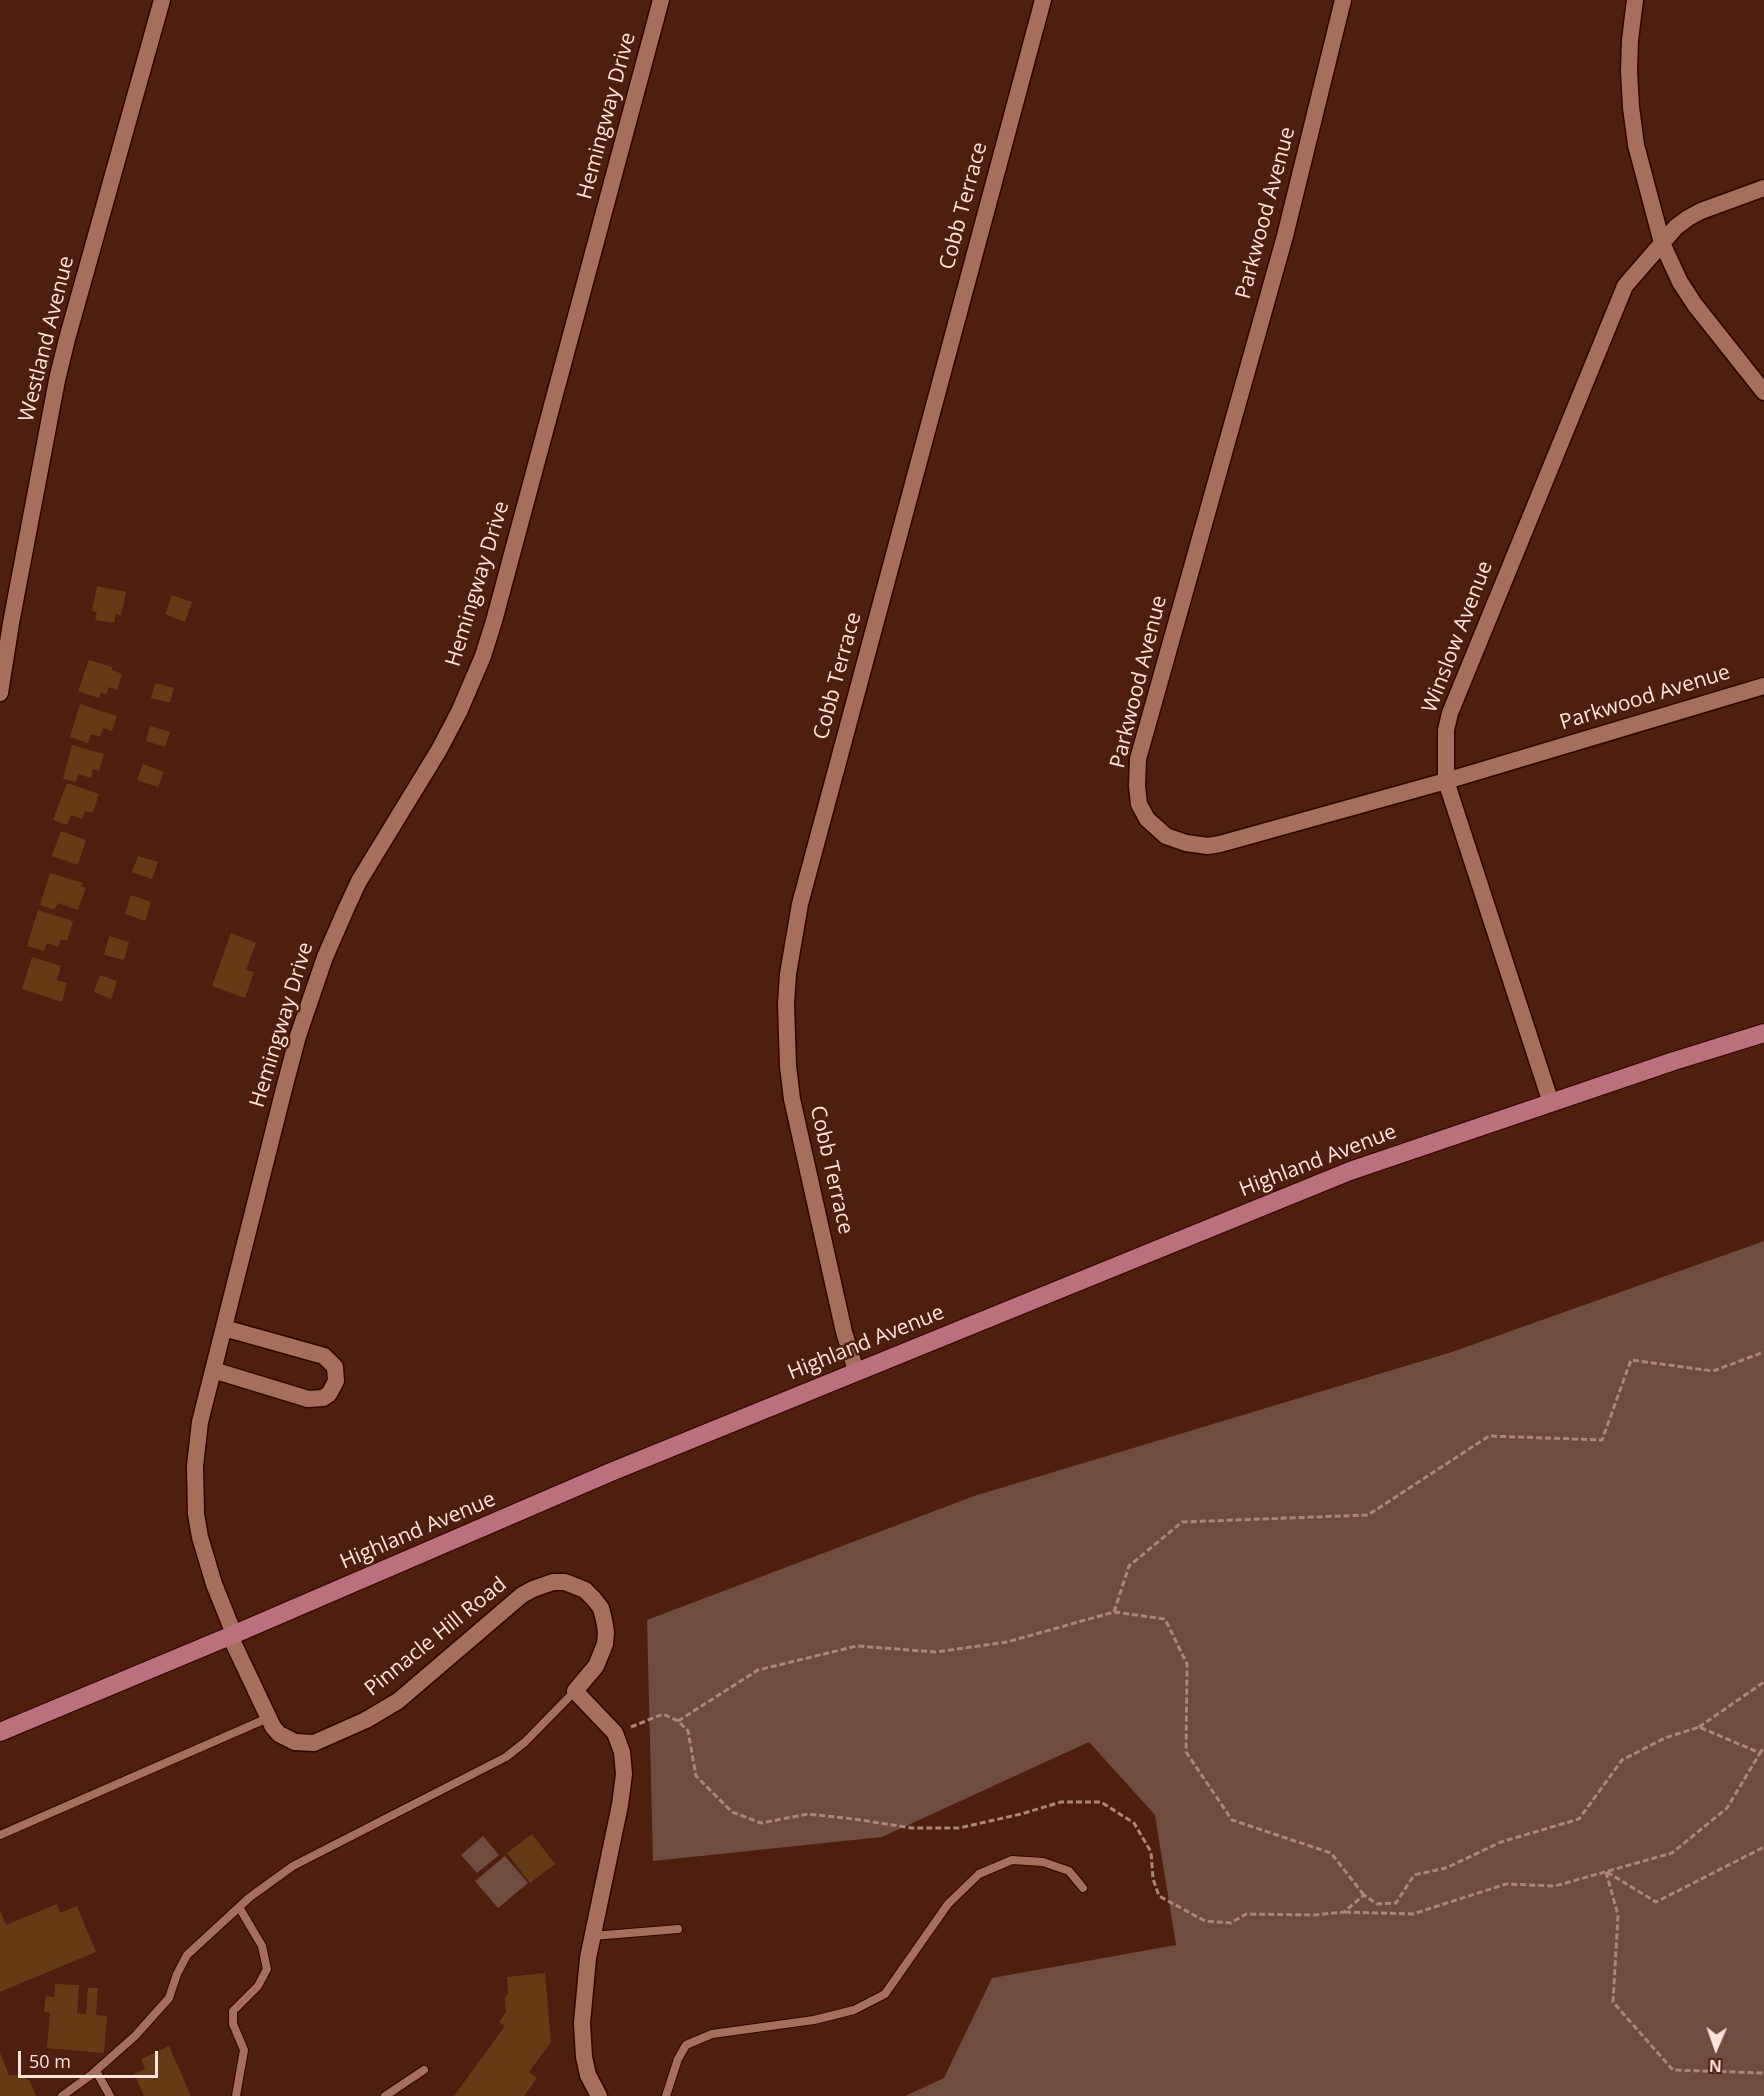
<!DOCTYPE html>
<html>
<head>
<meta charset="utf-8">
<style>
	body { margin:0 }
	#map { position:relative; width:1764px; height:2096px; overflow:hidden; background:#4e1e0e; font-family:"Open Sans",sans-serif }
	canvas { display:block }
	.north { position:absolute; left:1686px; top:2018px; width:60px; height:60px; -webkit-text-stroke:4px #4e1e0e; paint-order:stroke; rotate:182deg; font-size:16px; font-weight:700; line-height:24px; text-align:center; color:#fde3db }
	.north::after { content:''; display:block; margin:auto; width:21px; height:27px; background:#fde3db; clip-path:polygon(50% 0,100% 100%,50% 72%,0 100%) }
	.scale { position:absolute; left:18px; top:2051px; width:140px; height:27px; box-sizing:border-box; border:3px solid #fde3db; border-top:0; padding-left:8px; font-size:18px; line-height:21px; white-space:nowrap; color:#fde3db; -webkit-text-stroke:4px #4e1e0e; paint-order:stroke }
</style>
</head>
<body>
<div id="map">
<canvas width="1764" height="2096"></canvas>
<div class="north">N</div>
<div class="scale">50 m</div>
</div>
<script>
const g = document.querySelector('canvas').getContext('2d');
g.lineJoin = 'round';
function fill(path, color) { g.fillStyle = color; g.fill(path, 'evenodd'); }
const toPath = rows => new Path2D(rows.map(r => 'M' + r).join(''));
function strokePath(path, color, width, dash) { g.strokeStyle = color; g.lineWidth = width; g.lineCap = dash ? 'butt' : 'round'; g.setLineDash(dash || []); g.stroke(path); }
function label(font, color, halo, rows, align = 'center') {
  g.font = font + ' "Open Sans",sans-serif'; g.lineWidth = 5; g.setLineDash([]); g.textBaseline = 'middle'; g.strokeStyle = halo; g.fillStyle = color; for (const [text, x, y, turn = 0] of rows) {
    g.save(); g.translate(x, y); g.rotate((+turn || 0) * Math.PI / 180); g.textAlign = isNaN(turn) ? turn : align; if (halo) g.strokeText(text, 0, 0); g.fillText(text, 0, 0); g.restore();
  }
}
const green = toPath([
	[1764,1241,1764,2096,905,2096,944,2078,992,1978,1176,1945,1155,1815,1089,1742,882,1837,653,1861,647,1620,974,1496,1452,1352],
	[483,1836,499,1855,477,1873,461,1855],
	[505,1856,528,1883,498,1908,475,1881]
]);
const building = toPath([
	[97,586,126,592,121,616,116,614,114,623,95,620,97,612,92,611],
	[172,595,192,602,185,622,165,614],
	[89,660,112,667,112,670,122,674,117,690,109,687,106,695,101,692,99,698,78,691],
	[155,683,174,688,170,703,151,698],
	[80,704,117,716,112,731,103,728,100,737,91,734,88,743,70,737],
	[150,726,170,732,165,747,146,741],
	[72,745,104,754,99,771,93,769,91,778,78,774,76,782,63,779],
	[143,764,164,772,158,787,137,780],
	[67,783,99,794,93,813,85,811,82,819,71,815,67,825,53,820],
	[61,831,86,840,78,865,52,856],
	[138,856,158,862,152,879,132,872],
	[50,873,83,883,81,886,86,888,78,910,58,903,54,910,40,905],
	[131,895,151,902,145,921,125,914],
	[38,910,73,921,67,941,61,939,58,947,47,943,44,951,27,946],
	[231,933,256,943,246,970,254,972,245,998,212,986],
	[109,936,129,942,124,960,104,955],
	[32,957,61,966,57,980,67,983,62,1002,22,989],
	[100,975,117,981,111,999,94,992],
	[532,1834,555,1864,530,1883,507,1853],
	[57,1904,60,1913,77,1906,96,1952,0,1992,0,1910,6,1925],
	[545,1973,551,2042,529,2072,537,2078,524,2096,454,2096,505,2026,499,2022,506,2012,505,1998,508,1993,507,1977],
	[55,1984,79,1985,77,2013,86,2014,88,1988,98,1988,96,2015,107,2016,104,2053,47,2048,50,2013,44,2012,46,1996,54,1997],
	[169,2046,191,2096,144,2096,134,2074,145,2069,141,2059],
	[0,2053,9,2075,19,2075,30,2081,36,2096,0,2096]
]);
const path = toPath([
	[1114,1612,1129,1566,1182,1522,1368,1515,1489,1436,1602,1440,1631,1360,1713,1371,1764,1352],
	[678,1721,758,1670,857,1646,936,1652,1007,1642,1114,1612,1165,1619,1187,1664,1186,1752,1232,1820,1331,1853,1364,1895],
	[631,1727,663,1714,678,1721,688,1731,696,1776,732,1812,761,1823,808,1814,854,1819,912,1828,959,1828,1021,1814,1061,1802,1101,1802,1134,1823,1151,1852,1153,1879,1159,1896,1205,1921,1231,1923,1246,1914,1314,1915,1344,1912,1364,1895,1377,1904,1396,1903,1414,1875,1446,1868,1501,1842,1579,1819,1622,1760,1665,1738,1699,1727,1760,1753,1764,1747],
	[1699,1727,1764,1682],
	[1606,1872,1618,1915,1613,2002,1673,2070,1764,2073],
	[1607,1872,1656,1902,1764,1847],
	[1345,1912,1413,1914,1506,1884,1555,1886,1672,1853,1727,1808,1760,1753]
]);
const lane = toPath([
	[0,1835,268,1718],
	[593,1936,678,1929],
	[96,2071,110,2096],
	[62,2096,91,2075,135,2036,169,1998,177,1974,187,1955,250,1897,293,1866,506,1757,525,1742,575,1691],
	[236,2096,244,2050,233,2024,233,2011,258,1986,267,1969,262,1946,239,1907],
	[385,2096,424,2070],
	[666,2096,678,2059,686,2045,712,2034,814,2020,854,2010,885,1994,948,1904,979,1874,1012,1860,1043,1862,1069,1871,1083,1888]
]);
const street = toPath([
	[1343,0,1285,236,1138,759,1137,786,1139,804,1147,819,1166,836,1186,843,1208,846,1220,844,1446,781,1764,686],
	[1635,0,1630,40,1629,71,1631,107,1636,145,1662,243,1680,282,1695,305,1764,392],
	[0,693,11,623,57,380,67,339,162,0],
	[1551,1103,1446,781,1446,730,1450,713,1625,286,1676,227,1688,218,1701,211,1764,188],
	[213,1370,308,1399,323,1398,329,1394,336,1381,335,1367,324,1356,224,1328],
	[856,1371,844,1332,792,1099,788,1066,786,1004,788,974,800,904,1043,0],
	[234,1634,214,1584,200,1537,196,1514,195,1466,200,1422,285,1085,298,1036,325,957,346,909,359,881,439,750,459,712,483,656,494,621,661,0],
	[230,1636,273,1727,279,1734,295,1742,314,1743,366,1720,398,1701,522,1595,533,1589,553,1582,565,1582,585,1590,593,1598,601,1608,604,1620,606,1632,605,1644,596,1666,575,1691,615,1733,622,1752,624,1774,620,1805,588,1958,582,2023,584,2057,588,2075,599,2096]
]);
const secondary = toPath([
	[0,1732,230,1636,611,1472,1350,1171,1674,1061,1764,1033]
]);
const streetNames = [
	["Hemingway Drive",607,116,-75],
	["Cobb Terrace",964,206,-75],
	["Parkwood Avenue",1266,213,-75],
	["Westland Avenue",47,339,-76],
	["Hemingway Drive",478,584,-73],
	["Winslow Avenue",1458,637,-69],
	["Cobb Terrace",838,676,-75],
	["Parkwood Avenue",1139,682,-76],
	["Parkwood Avenue",1645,698,-17],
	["Hemingway Drive",282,1025,-73],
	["Highland Avenue",1318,1161,-21],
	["Cobb Terrace",831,1170,77],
	["Highland Avenue",866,1343,-22],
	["Highland Avenue",418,1531,-23],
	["Pinnacle Hill Road",436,1637,-39]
];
fill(green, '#704b40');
fill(building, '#653b16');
strokePath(lane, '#320400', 10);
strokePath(street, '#320400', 19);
strokePath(secondary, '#320400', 20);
strokePath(path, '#ab867b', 3, [6, 3]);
strokePath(lane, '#a66e5c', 8);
strokePath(street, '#a66e5c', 16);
strokePath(secondary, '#ba707d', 18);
label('21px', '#fde3db', '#4e1e0e', streetNames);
</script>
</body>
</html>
